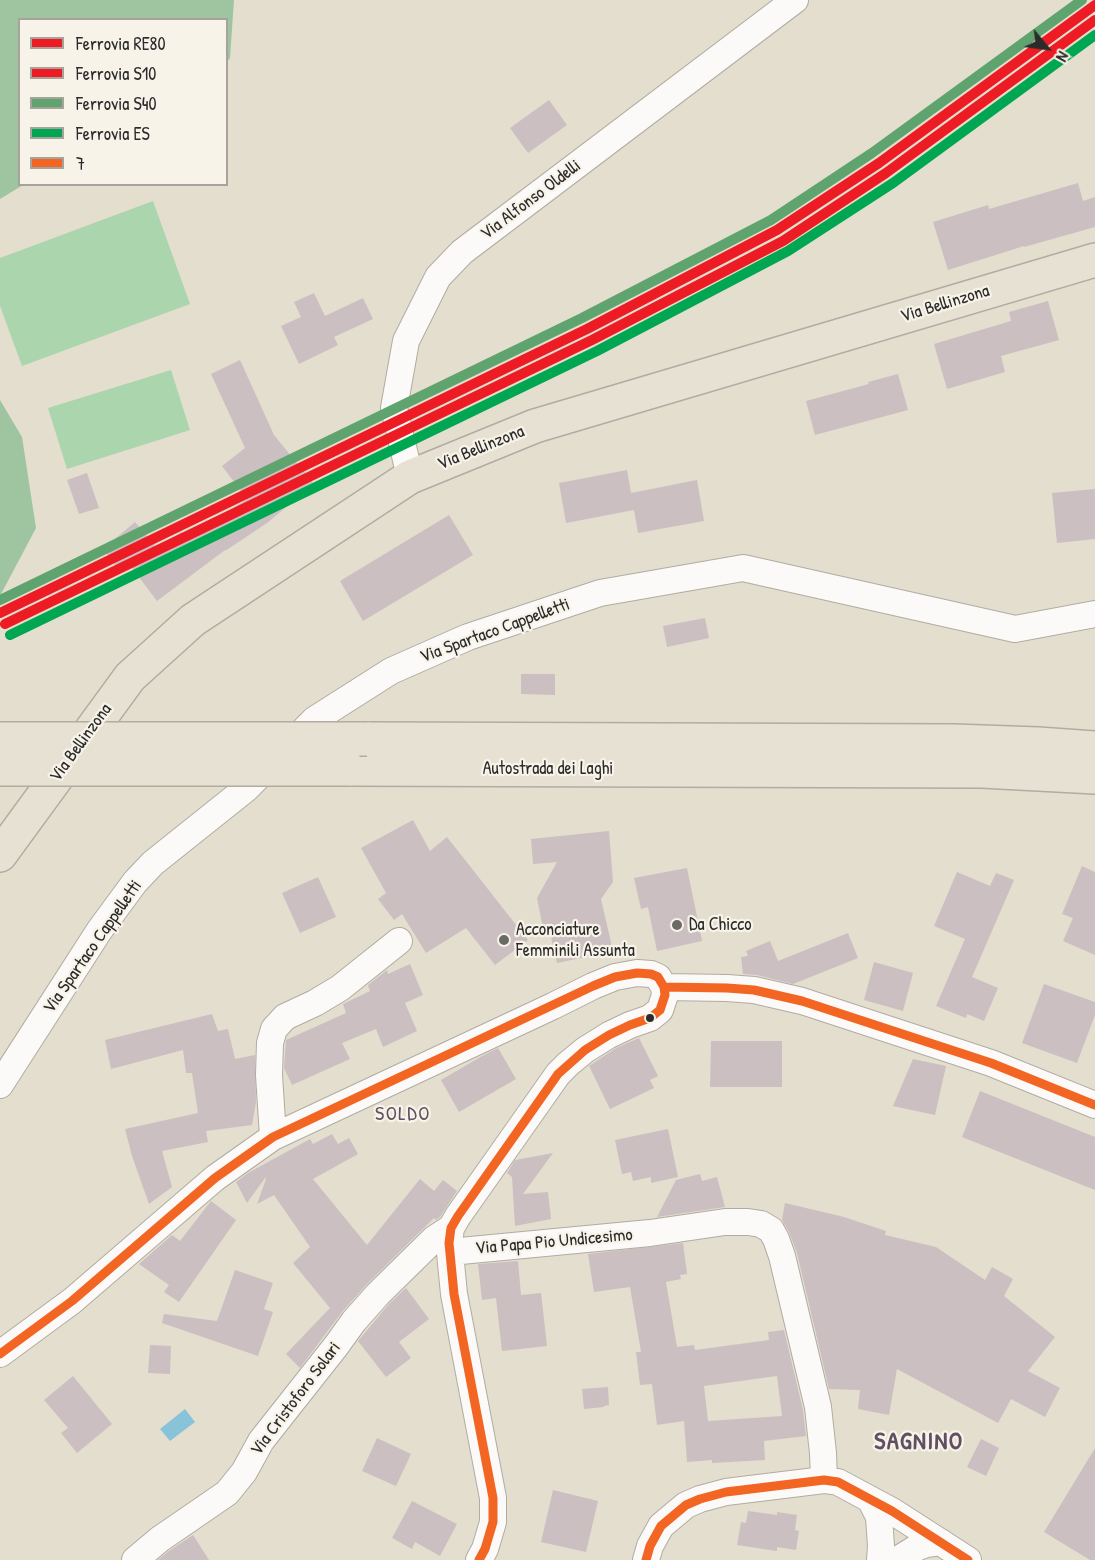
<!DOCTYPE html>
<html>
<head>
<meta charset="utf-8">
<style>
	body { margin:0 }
	#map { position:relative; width:1095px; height:1560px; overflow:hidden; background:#e4dece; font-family:"Patrick Hand",sans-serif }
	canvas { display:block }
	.legend { position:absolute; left:18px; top:18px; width:210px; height:168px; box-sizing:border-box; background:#f7f3e8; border:2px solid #a5a39c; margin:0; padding:8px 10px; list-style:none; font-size:18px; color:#2b2b2b }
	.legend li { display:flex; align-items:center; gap:12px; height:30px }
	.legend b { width:30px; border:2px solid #a5a39c }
	.north { position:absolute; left:1017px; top:18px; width:60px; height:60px; -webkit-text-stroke:4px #f7f3e8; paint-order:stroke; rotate:119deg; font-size:16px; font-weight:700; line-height:24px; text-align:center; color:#2b2b2b }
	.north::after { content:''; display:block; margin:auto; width:21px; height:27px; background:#2b2b2b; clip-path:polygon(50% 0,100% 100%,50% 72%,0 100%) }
</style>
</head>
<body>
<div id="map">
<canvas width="1095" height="1560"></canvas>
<ul class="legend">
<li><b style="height:8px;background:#ed1c24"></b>Ferrovia RE80</li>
<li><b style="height:8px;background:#ed1c24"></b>Ferrovia S10</li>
<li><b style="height:8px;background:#5fa46e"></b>Ferrovia S40</li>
<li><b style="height:8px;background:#00a651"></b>Ferrovia ES</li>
<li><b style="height:8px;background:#f26522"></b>7</li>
</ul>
<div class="north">N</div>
</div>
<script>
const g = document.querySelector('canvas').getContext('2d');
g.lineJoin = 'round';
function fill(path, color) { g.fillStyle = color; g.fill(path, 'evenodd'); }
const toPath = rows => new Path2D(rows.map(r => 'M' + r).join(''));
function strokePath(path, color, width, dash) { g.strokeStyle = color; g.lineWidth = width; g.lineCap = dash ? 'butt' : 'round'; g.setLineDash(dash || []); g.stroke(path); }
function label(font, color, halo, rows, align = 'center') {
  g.font = font + ' "Patrick Hand",sans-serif'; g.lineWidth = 4.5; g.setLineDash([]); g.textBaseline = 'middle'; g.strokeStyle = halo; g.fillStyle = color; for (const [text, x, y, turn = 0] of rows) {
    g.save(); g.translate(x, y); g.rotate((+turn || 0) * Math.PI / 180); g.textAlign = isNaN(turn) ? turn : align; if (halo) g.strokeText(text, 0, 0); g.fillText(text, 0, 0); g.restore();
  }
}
const green = toPath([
	[153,201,190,304,22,366,0,306,0,258],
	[171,370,190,430,67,469,48,408]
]);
const forest = toPath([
	[0,0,234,0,230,58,227,62,226,20,20,20,20,184,23,185,0,199],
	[0,400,22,437,36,528,0,596]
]);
const water = toPath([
	[185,1409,195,1422,170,1441,160,1429]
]);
const building = toPath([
	[549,100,567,125,528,153,510,128],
	[1078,183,1083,201,1095,197,1095,227,1024,247,1024,246,948,270,933,222,988,205,989,209],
	[314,293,325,316,363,298,373,319,334,337,338,345,299,364,281,326,301,317,294,302],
	[1048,301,1059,340,1001,356,1005,372,947,389,934,344,1011,321,1009,312],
	[240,360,274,435,314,484,267,523,225,551,225,550,157,601,129,564,120,571,103,549,135,522,158,549,181,532,187,539,247,499,222,466,245,448,211,374],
	[898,374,908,410,815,435,806,401,869,384,868,382],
	[627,470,631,493,697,480,704,521,638,533,634,510,566,523,559,483],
	[87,473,99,508,79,514,67,480],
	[1095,489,1095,539,1057,543,1052,493],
	[449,515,473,555,363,621,340,581],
	[705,618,709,638,667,647,663,626],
	[521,674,555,674,555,695,521,694],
	[413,820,430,851,447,837,528,940,495,965,466,928,426,953,402,914,394,920,378,899,386,893,361,848],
	[609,831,613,882,601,899,613,951,557,963,548,924,543,928,537,898,557,862,533,864,531,839],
	[1082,866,1095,872,1095,955,1063,941,1073,918,1062,914],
	[687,868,702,941,657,951,648,907,641,909,634,878],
	[957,872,990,886,996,873,1014,880,972,977,998,988,984,1021,967,1014,966,1018,936,1006,965,939,934,926],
	[318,877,336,917,300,933,282,893],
	[848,933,858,958,793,984,757,975,743,974,741,957,748,956,746,951,770,941,778,961],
	[874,962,913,973,903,1011,864,1000],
	[410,964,423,995,405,1003,417,1031,383,1047,376,1029,342,1043,350,1059,292,1085,284,1068,286,1040,346,1013,343,1004,370,991,368,985,387,970,388,974],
	[1044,984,1095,1002,1095,1015,1077,1063,1022,1043],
	[212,1014,218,1031,228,1029,235,1059,255,1055,256,1102,252,1125,206,1131,208,1142,162,1151,172,1187,149,1204,132,1156,125,1129,198,1113,192,1073,186,1073,183,1050,111,1069,105,1040],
	[639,1038,658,1076,650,1080,654,1088,610,1109,589,1066,616,1048],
	[711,1041,782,1041,782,1087,710,1087],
	[498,1048,516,1079,459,1112,441,1080,482,1056],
	[913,1059,946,1066,935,1115,893,1106],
	[980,1091,1095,1137,1095,1190,962,1137],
	[668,1129,678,1177,651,1183,651,1177,633,1181,631,1172,622,1174,615,1140],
	[332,1134,338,1144,349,1138,358,1154,313,1179,367,1245,420,1179,434,1191,443,1180,457,1191,440,1217,436,1220,434,1218,367,1284,342,1312,300,1368,286,1354,330,1308,293,1263,310,1247,274,1195,257,1204,266,1179,265,1178,247,1203,236,1182,248,1173,310,1139,313,1144],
	[553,1153,523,1194,548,1192,551,1219,515,1226,512,1177,507,1173,515,1160],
	[700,1174,702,1181,717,1177,725,1207,657,1217,676,1180],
	[211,1201,236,1220,179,1302,164,1292,169,1285,139,1264,172,1235,180,1241],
	[785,1203,844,1217,886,1231,885,1235,936,1247,985,1280,992,1267,1013,1279,1004,1296,1055,1337,1028,1371,1060,1388,1045,1417,1011,1399,998,1423,897,1369,889,1415,858,1409,860,1390,829,1389,797,1253,789,1232,782,1220],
	[683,1243,687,1274,680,1275,681,1279,666,1282,677,1347,694,1345,695,1350,769,1340,768,1332,784,1330,803,1410,806,1436,764,1441,765,1460,712,1463,712,1460,687,1462,684,1421,657,1425,652,1384,640,1385,636,1352,641,1352,630,1287,594,1292,588,1254],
	[777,1376,782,1416,708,1421,704,1386],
	[518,1261,521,1295,541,1293,547,1346,502,1351,496,1298,482,1300,478,1264],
	[235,1270,273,1283,264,1309,273,1312,258,1356,162,1323,164,1314,217,1321],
	[406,1288,429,1319,399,1342,411,1358,386,1377,358,1341,389,1304],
	[150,1345,171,1346,170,1374,148,1373],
	[73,1376,112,1424,77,1453,61,1433,68,1428,44,1400],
	[608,1387,609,1405,604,1406,604,1407,584,1409,582,1389],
	[377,1438,411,1454,396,1486,362,1471],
	[981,1439,999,1448,986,1476,967,1467],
	[1095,1448,1095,1560,1090,1560,1044,1532],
	[553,1490,598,1501,586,1552,541,1542],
	[412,1501,457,1524,440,1556,415,1542,412,1549,392,1538],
	[748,1511,777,1515,777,1512,797,1515,795,1530,799,1531,796,1550,777,1547,777,1551,737,1545,741,1522,746,1523],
	[193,1535,209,1560,158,1560,169,1551]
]);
const minor = toPath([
	[410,477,394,408,406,341,438,277,462,252,795,0],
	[664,987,727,988,754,990,802,1001,991,1063,1095,1105],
	[0,1085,99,931,135,882,153,863,247,788,314,720,391,671,468,637,600,593,743,568,1015,629,1095,614],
	[273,1137,269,1075,270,1043,274,1029,285,1017,315,1003,340,988,399,941],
	[450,1252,650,1233,725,1222,748,1222,761,1224,771,1230,776,1239,782,1256,818,1407,823,1453,824,1480],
	[0,1354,72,1301,215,1178,273,1137,553,1006,593,986,615,977,637,973,651,974,658,977,664,987,665,995,660,1010,650,1018,630,1025,609,1035,585,1050,568,1064,558,1074,520,1128,458,1216,451,1228,449,1243,454,1294,493,1498,493,1522,485,1549,479,1560],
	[870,1499,879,1517,881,1546,880,1560],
	[135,1560,160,1539,227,1493,244,1472,261,1441,336,1346,354,1321,378,1294,434,1239,451,1228],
	[646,1560,650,1546,661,1526,686,1505,700,1499,726,1492,824,1480,838,1482,892,1511,968,1560],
	[897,1560,918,1547,926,1544,941,1542]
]);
const primary = toPath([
	[0,855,130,677,193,620,410,477,535,426,1095,260]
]);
const motorway = toPath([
	[367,739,954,741,1038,744,1095,748],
	[349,769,982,771,1095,777]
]);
const motorwayBridge = toPath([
	[0,739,367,739],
	[0,769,349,769]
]);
const bus1 = toPath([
	[664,987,727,988,754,990,802,1001,991,1063,1095,1105],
	[0,1354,72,1301,215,1178,273,1137,593,986,615,977,637,973,651,974,658,977,664,987,665,995,660,1010,650,1018,630,1025,609,1035,585,1050,558,1074,458,1216,451,1228,449,1243,454,1294,493,1498,493,1522,485,1549,479,1560],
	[646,1560,650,1546,661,1526,686,1505,700,1499,726,1492,824,1480,838,1482,892,1511,968,1560]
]);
const rail1 = toPath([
	[0,613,587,329,777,230,879,163,1095,5]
]);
const rail2 = toPath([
	[5,624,592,340,783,241,886,173,1095,20]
]);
const rail3 = toPath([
	[0,600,582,318,771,220,872,153,1082,0]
]);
const rail4 = toPath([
	[10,635,597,351,788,251,893,183,1095,35]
]);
const markers = [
	[677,925,6,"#6c6a64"],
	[504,940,6,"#6c6a64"],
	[650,1018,5,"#2b2b2b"]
];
const streetNames = [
	["Via Alfonso Oldelli",531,200,-37],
	["Via Bellinzona",945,304,-17],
	["Via Bellinzona",481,448,-22],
	["Via Spartaco Cappelletti",495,631,-20],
	["Via Bellinzona",81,743,-54],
	["Autostrada dei Laghi",548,769],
	["Via Spartaco Cappelletti",93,947,-55],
	["Via Papa Pio Undicesimo",554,1242,-5],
	["Via Cristoforo Solari",296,1399,-53]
];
const poiNames = [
	["Da Chicco",689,925],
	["Acconciature",516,930],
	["Femminili Assunta",516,951]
];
const neighbourhoodNames = [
	["SOLDO",403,1115]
];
const districtNames = [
	["SAGNINO",919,1443]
];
fill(green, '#abd5ac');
fill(forest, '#9ec5a0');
fill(water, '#88c3d9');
fill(building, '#cbbfc1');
strokePath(minor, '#b0aca2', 28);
strokePath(primary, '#b0aca2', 36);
strokePath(motorway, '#b0aca2', 36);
strokePath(minor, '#fbfaf8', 26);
strokePath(primary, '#e7e1d4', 33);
strokePath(motorway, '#e7e1d4', 33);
strokePath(motorwayBridge, '#b0aca2', 36, []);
strokePath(motorwayBridge, '#e7e1d4', 33);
strokePath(bus1, '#f26522', 9);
strokePath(rail1, '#ed1c24', 10);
strokePath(rail2, '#ed1c24', 10);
strokePath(rail3, '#5fa46e', 10);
strokePath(rail4, '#00a651', 10);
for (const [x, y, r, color] of markers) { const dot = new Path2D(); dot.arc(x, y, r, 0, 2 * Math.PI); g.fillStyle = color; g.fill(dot); strokePath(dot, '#f7f3e8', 2); }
label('18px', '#2b2b2b', '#f7f3e8', streetNames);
label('18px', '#2b2b2b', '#f7f3e8', poiNames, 'left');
g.letterSpacing = '1.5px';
label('20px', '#615062', '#f7f3e8', neighbourhoodNames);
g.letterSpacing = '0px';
g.letterSpacing = '1.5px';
label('bold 24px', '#615062', '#f7f3e8', districtNames);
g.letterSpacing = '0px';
</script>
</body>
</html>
